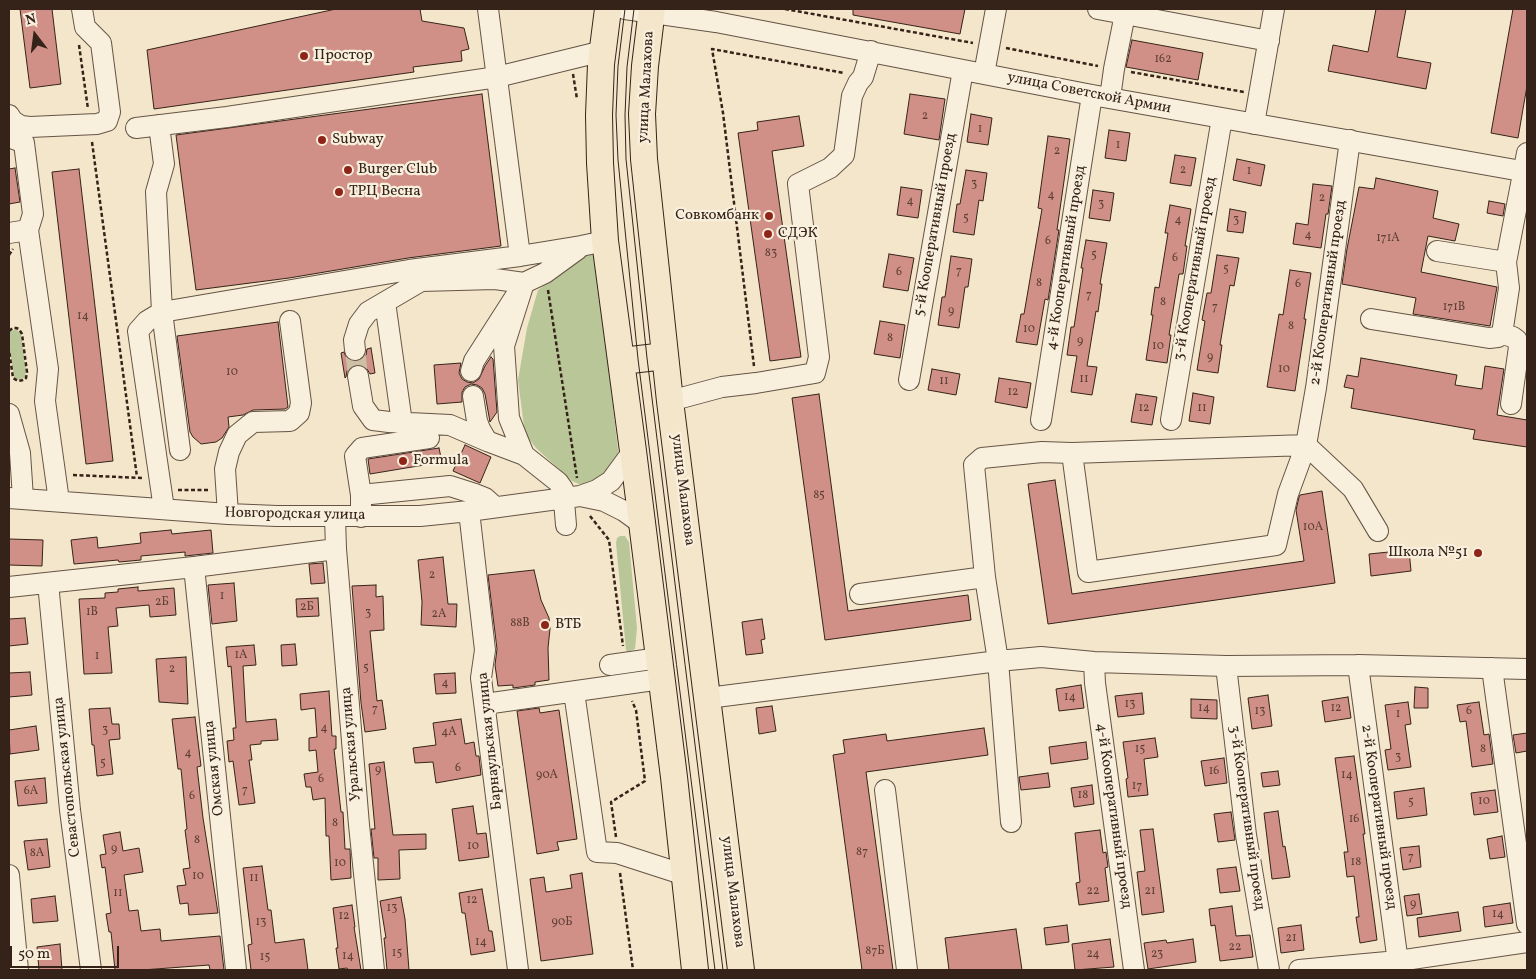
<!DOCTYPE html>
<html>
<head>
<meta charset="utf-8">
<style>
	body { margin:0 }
	#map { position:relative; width:1536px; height:979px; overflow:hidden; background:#f4e6ca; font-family:Vollkorn,serif }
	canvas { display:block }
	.frame { position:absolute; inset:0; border:10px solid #352319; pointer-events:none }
	.north { position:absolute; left:10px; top:10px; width:50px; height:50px; -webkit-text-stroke:4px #f8efdd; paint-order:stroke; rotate:345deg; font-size:14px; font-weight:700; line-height:20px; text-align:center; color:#352319 }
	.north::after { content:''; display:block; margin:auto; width:18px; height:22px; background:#352319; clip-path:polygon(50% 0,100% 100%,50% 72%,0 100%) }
	.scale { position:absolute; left:10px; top:946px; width:109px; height:22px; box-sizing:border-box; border:2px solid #352319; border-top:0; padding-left:6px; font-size:15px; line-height:18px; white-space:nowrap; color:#352319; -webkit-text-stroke:4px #f8efdd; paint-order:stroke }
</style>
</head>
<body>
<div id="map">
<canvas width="1536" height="979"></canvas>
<div class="frame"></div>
<div class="north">N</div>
<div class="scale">50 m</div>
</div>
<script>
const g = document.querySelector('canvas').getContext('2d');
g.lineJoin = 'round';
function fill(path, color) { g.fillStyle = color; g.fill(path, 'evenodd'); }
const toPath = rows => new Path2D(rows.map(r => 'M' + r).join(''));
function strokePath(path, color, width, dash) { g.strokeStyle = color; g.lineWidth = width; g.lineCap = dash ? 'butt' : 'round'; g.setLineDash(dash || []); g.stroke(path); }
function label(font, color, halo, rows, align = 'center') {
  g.font = font + ' Vollkorn,serif'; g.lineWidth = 4.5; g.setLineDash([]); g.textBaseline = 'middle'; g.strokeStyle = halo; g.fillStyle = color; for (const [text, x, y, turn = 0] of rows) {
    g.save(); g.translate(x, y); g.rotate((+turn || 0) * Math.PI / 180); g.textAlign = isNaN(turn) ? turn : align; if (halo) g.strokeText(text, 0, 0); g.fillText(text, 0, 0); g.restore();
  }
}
const green = toPath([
	[586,254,592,254,596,260,619,458,605,479,583,486,572,481,536,448,525,434,518,380,527,328,538,290],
	[16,329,21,334,26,372,25,377,21,380,16,379,14,377,9,343,9,332],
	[620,536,625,536,629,542,637,628,635,649,628,652,626,650,616,543,617,538]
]);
const building = toPath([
	[20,9,52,9,61,84,30,88,20,9],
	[336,9,420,9,422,21,464,28,469,49,461,51,462,61,413,67,414,72,154,109,147,50,336,9],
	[853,9,965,9,960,34,853,15,853,9],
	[1376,9,1406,9,1397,57,1431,63,1426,89,1328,71,1333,45,1368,52,1376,9],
	[1513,9,1527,9,1527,86,1518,138,1491,133,1513,9],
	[1132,40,1203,53,1198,80,1126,67,1132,40],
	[482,94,501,246,408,258,289,278,196,290,176,135,482,94],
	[910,94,945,99,939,140,904,134,910,94],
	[971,114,992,118,988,145,967,142,971,114],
	[799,116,804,146,772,151,801,357,770,361,738,133,758,130,757,122,799,116],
	[1109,130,1130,133,1126,161,1105,158,1109,130],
	[1048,136,1070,139,1057,230,1059,230,1048,300,1045,299,1037,345,1016,342,1021,314,1024,314,1042,209,1038,208,1048,136],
	[1175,155,1196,158,1191,186,1170,183,1175,155],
	[1237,159,1265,165,1261,186,1233,180,1237,159],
	[15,168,20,202,9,204,9,169,15,168],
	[79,169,113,461,86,464,52,172,79,169],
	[966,170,987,173,983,201,979,200,974,235,953,232,957,204,960,204,966,170],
	[1376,178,1438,191,1433,218,1459,224,1455,241,1428,236,1421,272,1497,287,1490,326,1413,314,1416,298,1342,284,1347,249,1359,187,1374,189,1376,178],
	[1313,184,1332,186,1328,214,1326,214,1321,248,1293,244,1296,223,1308,225,1313,184],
	[901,187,922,190,918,218,897,215,901,187],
	[1093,190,1114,193,1110,221,1089,218,1093,190],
	[1489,201,1505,204,1503,216,1487,213,1489,201],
	[1170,205,1191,209,1185,246,1187,246,1183,274,1179,274,1169,335,1171,335,1167,363,1146,360,1153,315,1151,315,1155,287,1159,288,1168,233,1165,233,1170,205],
	[1230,209,1246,212,1243,233,1227,231,1230,209],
	[1086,240,1107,243,1100,284,1102,284,1098,312,1096,311,1087,366,1097,367,1092,395,1071,392,1077,356,1067,355,1071,327,1074,327,1083,268,1081,268,1086,240],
	[889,254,914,258,908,291,883,287,889,254],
	[1217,255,1239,258,1234,286,1230,285,1220,345,1222,345,1218,373,1197,370,1205,321,1202,320,1207,293,1211,293,1217,255],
	[951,256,972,259,968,287,965,287,959,328,938,325,942,297,945,297,951,256],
	[1290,270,1311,273,1304,319,1306,319,1295,391,1267,387,1279,314,1283,315,1290,270],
	[880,321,905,325,900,358,874,354,880,321],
	[278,322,288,407,285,409,253,410,243,415,228,417,229,427,222,438,216,442,201,444,193,437,190,432,177,336,278,322],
	[371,348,375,373,370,374,367,369,363,365,356,364,350,367,347,371,346,377,345,378,341,353,344,352,346,357,350,361,357,362,362,359,366,355,367,349,371,348],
	[491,357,493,359,497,412,490,422,485,394,482,388,477,385,471,384,465,387,462,392,462,402,437,404,434,365,461,363,459,373,462,379,467,382,473,383,479,379,485,366,491,357],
	[1361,358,1457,375,1455,385,1482,389,1485,366,1504,369,1497,415,1527,420,1527,447,1473,439,1475,430,1351,408,1354,389,1344,387,1347,375,1358,377,1361,358],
	[932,369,960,374,956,395,928,390,932,369],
	[999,378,1031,383,1027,408,995,402,999,378],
	[1193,393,1214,397,1210,424,1189,421,1193,393],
	[819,394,848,611,968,595,971,620,825,640,792,398,819,394],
	[1136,394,1157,397,1152,425,1131,422,1136,394],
	[465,445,491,457,480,483,453,471,465,445],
	[439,448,442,462,370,474,368,459,439,448],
	[1055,480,1072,594,1304,561,1296,510,1299,497,1300,495,1322,491,1335,583,1048,624,1028,484,1055,480],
	[171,530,172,534,211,530,213,553,185,556,185,552,141,556,141,560,119,562,118,560,74,564,71,540,97,537,98,548,141,543,140,533,171,530],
	[9,539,43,540,42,566,9,565,9,539],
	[1409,550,1411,571,1371,576,1369,554,1409,550],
	[443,557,448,604,457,604,456,627,421,625,422,602,418,560,443,557],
	[323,563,325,583,311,584,309,564,323,563],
	[534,570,541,600,549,618,550,629,548,648,549,680,535,682,535,685,513,688,513,685,498,686,495,665,497,649,488,575,534,570],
	[234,583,237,621,212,624,208,585,234,583],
	[376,585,376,597,383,596,384,630,370,631,377,701,382,700,386,729,365,732,361,703,352,586,376,585],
	[138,587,138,591,174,588,176,615,150,617,149,605,116,608,118,626,108,627,112,673,84,674,79,599,105,598,105,593,118,592,118,589,138,587],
	[318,598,319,616,297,617,296,599,318,598],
	[25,618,28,644,9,646,9,619,25,618],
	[762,619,765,639,761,640,763,653,746,655,742,622,762,619],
	[295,644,297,665,282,666,281,645,295,644],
	[254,645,256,665,243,666,246,722,276,719,278,740,261,741,261,744,250,745,252,760,249,760,255,803,239,805,233,761,229,762,227,741,234,740,233,728,236,728,231,666,228,667,226,647,254,645],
	[186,657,188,704,159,702,156,659,186,657],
	[30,672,32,695,9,697,9,673,30,672],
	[455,673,456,693,436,694,434,674,455,673],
	[1081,685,1084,708,1059,711,1056,689,1081,685],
	[1415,687,1428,688,1428,708,1414,708,1415,687],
	[329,691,332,736,336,736,336,749,334,749,341,812,343,812,345,849,350,849,351,878,331,880,329,836,326,836,325,798,313,800,311,787,306,787,304,774,318,772,316,750,309,751,309,738,317,737,315,708,301,710,300,694,329,691],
	[1142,693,1144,714,1118,717,1115,696,1142,693],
	[1268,695,1272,726,1252,729,1248,698,1268,695],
	[1348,697,1351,718,1325,722,1322,701,1348,697],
	[1191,699,1217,700,1217,719,1191,718,1191,699],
	[1408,702,1411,724,1405,725,1411,767,1388,770,1385,750,1391,749,1385,705,1408,702],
	[1479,702,1484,735,1489,734,1493,764,1472,767,1466,721,1460,722,1457,705,1479,702],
	[772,706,776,731,759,734,756,708,772,706],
	[110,708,112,724,119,724,120,739,109,740,113,774,97,776,94,745,92,745,89,709,110,708],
	[539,708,540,713,559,710,577,839,557,842,559,850,537,854,517,711,539,708],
	[195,717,201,766,197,767,203,818,218,913,189,915,188,903,180,904,177,886,186,885,183,869,190,868,185,830,187,829,181,769,178,769,172,719,195,717],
	[461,719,465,744,474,742,476,756,479,756,481,775,436,783,433,762,415,763,413,748,436,745,433,723,461,719],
	[36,726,39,750,10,754,9,730,36,726],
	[984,728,988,755,866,772,893,970,862,970,833,755,845,753,843,740,886,734,887,741,984,728],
	[1527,733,1527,751,1516,753,1513,735,1527,733],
	[1155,738,1158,757,1144,759,1148,795,1128,797,1126,779,1128,778,1123,742,1155,738],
	[1086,742,1088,759,1051,764,1049,747,1086,742],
	[1354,756,1365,834,1363,834,1377,940,1360,943,1356,917,1359,917,1354,876,1347,877,1344,852,1348,852,1335,758,1354,756],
	[1224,758,1227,783,1205,786,1201,761,1224,758],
	[384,762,393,835,426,834,426,849,399,850,400,879,378,880,378,858,374,858,371,829,375,829,369,764,384,762],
	[1278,771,1280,785,1263,787,1261,773,1278,771],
	[1048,773,1050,787,1021,790,1019,777,1048,773],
	[45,778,47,803,18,806,15,781,45,778],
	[1092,785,1094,804,1074,807,1071,788,1092,785],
	[1424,788,1427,815,1397,819,1394,792,1424,788],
	[1495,790,1498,812,1474,815,1471,793,1495,790],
	[473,806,477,834,486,833,489,857,459,861,452,809,473,806],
	[1278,811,1283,847,1285,846,1290,877,1272,879,1264,813,1278,811],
	[1231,812,1235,840,1218,842,1214,814,1231,812],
	[1153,829,1164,912,1142,915,1137,872,1145,871,1140,830,1153,829],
	[1100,830,1103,853,1106,852,1108,867,1105,868,1109,901,1079,905,1076,883,1080,882,1075,833,1100,830],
	[120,832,123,851,139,848,143,872,124,875,129,911,138,910,141,931,160,929,161,941,220,936,224,970,210,970,209,965,142,970,115,970,111,932,109,932,106,914,111,913,105,867,102,868,100,855,106,854,103,835,120,832],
	[1502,836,1505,857,1490,859,1487,839,1502,836],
	[47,839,50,867,28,870,24,841,47,839],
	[1419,846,1421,867,1403,870,1400,848,1419,846],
	[262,866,268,910,271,910,275,943,304,939,308,970,251,970,248,945,252,944,243,868,262,866],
	[1236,867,1240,891,1220,893,1217,869,1236,867],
	[582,873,593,954,541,961,530,879,544,877,546,892,572,888,570,875,582,873],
	[482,889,489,931,492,931,495,951,471,955,465,913,462,913,459,893,482,889],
	[1419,894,1422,914,1407,916,1404,896,1419,894],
	[55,896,58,921,33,923,31,899,55,896],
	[401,897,405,919,409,970,387,970,384,938,386,938,380,901,401,897],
	[1510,903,1513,923,1485,927,1483,907,1510,903],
	[352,905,355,927,354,927,361,970,348,970,347,968,339,969,336,948,338,948,333,908,352,905],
	[1232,906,1236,936,1250,935,1253,957,1220,961,1215,925,1211,926,1209,909,1232,906],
	[1458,912,1461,931,1419,937,1417,918,1458,912],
	[1067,925,1069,942,1046,945,1044,928,1067,925],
	[1301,925,1304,950,1281,953,1278,928,1301,925],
	[1016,929,1022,970,949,970,945,938,1016,929],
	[1110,939,1114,967,1075,970,1072,944,1110,939],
	[1193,939,1196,962,1148,969,1144,943,1166,940,1167,943,1193,939],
	[60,944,62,970,39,970,37,947,60,944]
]);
const minorTunnel = toPath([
	[355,350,358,376]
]);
const path = toPath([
	[785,9,973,43],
	[79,45,88,109],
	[1006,48,1098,66],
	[1131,72,1244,92],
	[573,74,577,99],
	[92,142,137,477],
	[9,255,13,249],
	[548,290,577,478],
	[9,331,13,328,16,328,19,329,22,334,27,372,26,378,24,380,18,381,13,378,9,350],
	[754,366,723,113,712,49,844,73],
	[73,475,142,478],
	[178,490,210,490],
	[590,516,609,540,623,646],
	[616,837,611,802,645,781,636,710,632,701],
	[620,873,633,970]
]);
const minor = toPath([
	[488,9,520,256],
	[625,9,716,22,1092,95,1527,172],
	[1098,9,1269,41],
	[984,74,996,9],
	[1110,98,1114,69,1125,14],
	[9,115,13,121,21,126,30,127,97,124,107,121,110,112,101,43,85,27,82,9],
	[1254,124,1274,9],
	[159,125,164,164,156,192,162,312,147,321,138,331,164,509],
	[136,128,227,117,497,77,603,51],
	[9,137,24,143,33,214,28,230],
	[9,233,28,230,48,369,45,401,59,501],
	[1437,251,1506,262],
	[385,302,402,423],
	[1371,319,1489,338,1498,337,1502,334,1509,288,1506,262,1527,153],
	[1502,334,1513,337,1517,340,1519,347,1511,404],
	[355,350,354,340,359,324,368,312,421,281,495,279,524,283],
	[471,371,474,361,524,283,545,273,578,249],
	[358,376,363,406,373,420,389,422,450,425,487,441],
	[909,380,963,70],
	[473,396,477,421,480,429,487,441,524,455,558,482,563,489,566,525],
	[670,401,722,387,756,383,815,373,819,357,798,184,830,168,844,155,852,96,858,83,863,77,871,51],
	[9,414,20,453,23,498],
	[1041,420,1092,95],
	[1171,420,1222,118],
	[180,450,162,312,409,270,520,256,581,246,605,241],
	[1072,453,1088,572,1276,545,1288,494,1306,445,1316,388,1350,140],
	[524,455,509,418,504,346,524,283],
	[361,495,355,456,362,448,429,438],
	[580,496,604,501,624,511,642,524],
	[9,498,228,514,277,516,420,516,469,511,580,496,597,490,611,481,633,451],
	[469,511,485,650,481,678,518,970],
	[228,514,225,469,229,452,237,435,253,422,290,421,299,413,301,403,290,321],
	[335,517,336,549,359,825,374,970],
	[361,517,361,495,450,486,475,494,485,498,495,507],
	[194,567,236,970],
	[48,583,70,810,91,970],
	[9,587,194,567,336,549],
	[860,594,985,577],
	[1094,662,1095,683,1134,970],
	[610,665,659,658],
	[1358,665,1399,970],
	[1226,666,1246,835,1269,970],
	[1492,668,1527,924],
	[574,692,597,852,617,853,685,875],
	[708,698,998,661,1041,657,1094,662,1226,666,1358,665,1527,669],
	[485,704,661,679],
	[885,790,907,970],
	[1011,822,998,661,985,577,974,465,982,458,1042,452,1072,453,1306,445,1353,489,1378,531],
	[9,875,18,970],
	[1299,970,1398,961,1527,942]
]);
const major = toPath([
	[608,9,601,64,599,115,600,163,605,241,633,451,674,777,695,970],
	[652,9,645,66,642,114,644,159,670,401,741,970],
	[622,361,665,356]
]);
const tram = toPath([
	[625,9,618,66,616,115,618,160,638,359,715,970],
	[634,9,627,67,625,115,626,159,647,358,723,970]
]);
const markers = [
	[304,56,5,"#8f2418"],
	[322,140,5,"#8f2418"],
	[348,170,5,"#8f2418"],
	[339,192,5,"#8f2418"],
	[769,216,5,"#8f2418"],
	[768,234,5,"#8f2418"],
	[403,461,5,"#8f2418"],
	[1478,553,5,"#8f2418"],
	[545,625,5,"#8f2418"]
];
const numberNames = [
	["162",1163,60],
	["2",925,117],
	["1",980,130],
	["1",1118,146],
	["2",1057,152],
	["2",1183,171],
	["1",1249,172],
	["3",974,185],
	["4",1051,196],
	["2",1322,199],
	["4",910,202],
	["3",1101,205],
	["5",966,219],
	["4",1178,221],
	["3",1236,221],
	["4",1308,236],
	["171А",1388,239],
	["6",1048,242],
	["83",771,254],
	["5",1094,256],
	["6",1175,259],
	["5",1226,270],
	["7",959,272],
	["6",899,273],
	["8",1039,284],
	["6",1298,285],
	["7",1089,296],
	["8",1163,303],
	["7",1215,308],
	["171В",1454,308],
	["9",951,312],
	["14",83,317],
	["8",1291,327],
	["10",1029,330],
	["8",890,339],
	["9",1080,342],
	["10",1158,347],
	["9",1210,358],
	["10",1284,370],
	["10",232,373],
	["11",1084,380],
	["11",944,382],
	["12",1013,393],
	["12",1144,409],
	["11",1202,409],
	["85",819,496],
	["10А",1313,528],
	["2",432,576],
	["1",222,597],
	["2Б",162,603],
	["2Б",307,608],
	["1В",92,613],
	["3",368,614],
	["2А",439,615],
	["88В",520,624],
	["1А",241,656],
	["1",97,657],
	["5",366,669],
	["2",172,670],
	["4",445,684],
	["14",1070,698],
	["13",1130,705],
	["14",1204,709],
	["12",1336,709],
	["7",375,710],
	["13",1260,712],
	["6",1469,712],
	["1",1398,715],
	["4",324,729],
	["3",105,731],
	["4А",449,733],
	["15",1140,750],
	["8",1483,750],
	["4",188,754],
	["3",1398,758],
	["5",103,764],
	["6",458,769],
	["9",378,771],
	["16",1214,772],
	["90А",547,776],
	["14",1347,776],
	["6",321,780],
	["17",1137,787],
	["7",245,791],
	["6А",31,792],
	["18",1083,796],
	["6",192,797],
	["10",1484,802],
	["5",1411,803],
	["16",1354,820],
	["8",335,824],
	["8",197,841],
	["10",473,847],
	["9",114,850],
	["87",862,853],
	["8А",37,854],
	["7",1411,858],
	["18",1356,863],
	["10",340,864],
	["10",198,877],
	["11",254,879],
	["22",1093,892],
	["21",1150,892],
	["11",118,894],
	["12",472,901],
	["9",1413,905],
	["13",392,909],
	["14",1498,915],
	["12",344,917],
	["13",261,923],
	["90Б",562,923],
	["21",1291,939],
	["14",481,943],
	["22",1235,948],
	["87Б",875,952],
	["15",397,954],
	["24",1093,955],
	["23",1157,955],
	["14",348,957],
	["15",265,958]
];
const poiNames = [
	["Простор",314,56],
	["Subway",332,140],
	["Burger Club",358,170],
	["ТРЦ Весна",349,192],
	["Совкомбанк",759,216,"right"],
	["СДЭК",778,234],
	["Formula",413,461],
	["Школа №51",1468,553,"right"],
	["ВТБ",555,625]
];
const streetNames = [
	["улица Малахова",647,87,-87],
	["улица Советской Армии",1089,94,11],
	["5-й Кооперативный проезд",936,225,-80],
	["4-й Кооперативный проезд",1067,258,-81],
	["3-й Кооперативный проезд",1196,269,-80],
	["2-й Кооперативный проезд",1329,293,-82],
	["улица Малахова",682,490,83],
	["Новгородская улица",295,515,1],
	["Барнаульская улица",491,741,-96],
	["Уральская улица",352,744,-95],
	["Омская улица",215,768,-96],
	["Севастопольская улица",68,777,-96],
	["4-й Кооперативный проезд",1113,816,82],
	["2-й Кооперативный проезд",1378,817,82],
	["3-й Кооперативный проезд",1246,818,82],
	["улица Малахова",732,892,83]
];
fill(green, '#b9c698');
fill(building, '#d19087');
strokePath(building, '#352319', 1);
strokePath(minorTunnel, '#cebfa7', 20, [20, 10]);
strokePath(minor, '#655445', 22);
strokePath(major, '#352319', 28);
strokePath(path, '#352319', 2.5, [4, 2.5]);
strokePath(minor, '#f8efdd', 20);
strokePath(major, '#f4e6ca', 26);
strokePath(tram, '#352319', 1);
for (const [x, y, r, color] of markers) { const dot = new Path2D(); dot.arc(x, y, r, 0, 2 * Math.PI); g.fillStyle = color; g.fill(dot); strokePath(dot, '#f8efdd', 2); }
label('12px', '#5c3e34', null, numberNames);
label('15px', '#352319', '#f8efdd', poiNames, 'left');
label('15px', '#352319', '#f8efdd', streetNames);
</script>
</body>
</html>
